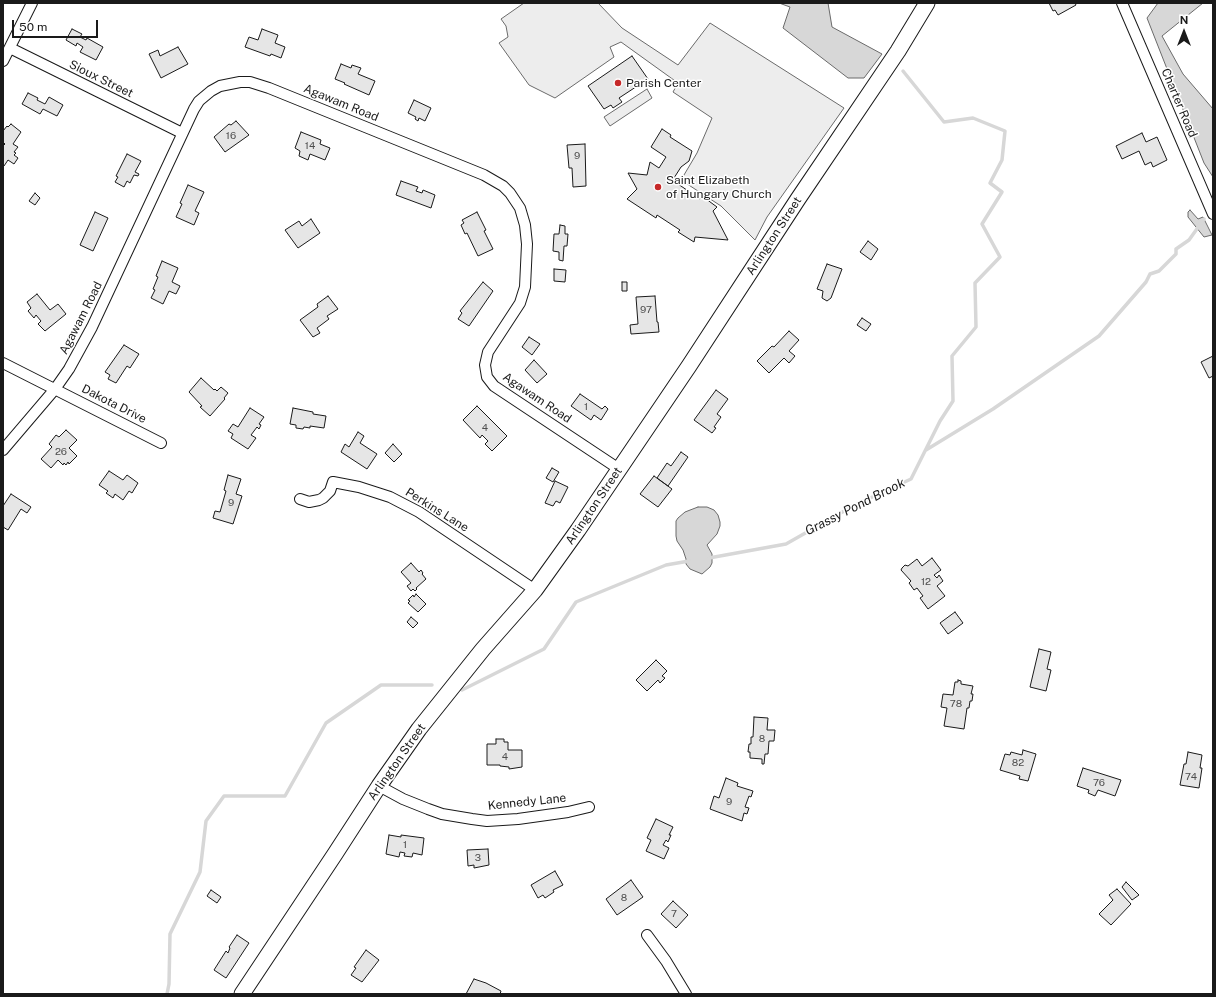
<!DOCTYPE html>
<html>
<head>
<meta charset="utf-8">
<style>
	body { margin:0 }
	#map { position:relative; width:1216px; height:997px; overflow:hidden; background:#fff; font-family:"Public Sans",sans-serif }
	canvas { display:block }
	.frame { position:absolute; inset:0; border:4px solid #1a1a1a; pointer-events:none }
	.north { position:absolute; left:1164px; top:12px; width:40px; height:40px; -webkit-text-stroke:3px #fff; paint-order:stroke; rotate:0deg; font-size:11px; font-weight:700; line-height:16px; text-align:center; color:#1a1a1a }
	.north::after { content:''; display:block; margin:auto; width:14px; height:18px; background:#1a1a1a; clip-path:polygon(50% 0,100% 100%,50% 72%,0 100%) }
	.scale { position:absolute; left:12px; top:20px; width:86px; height:18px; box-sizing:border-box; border:2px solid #1a1a1a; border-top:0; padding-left:5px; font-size:12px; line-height:14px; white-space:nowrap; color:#1a1a1a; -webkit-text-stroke:3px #fff; paint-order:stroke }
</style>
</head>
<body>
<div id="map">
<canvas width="1216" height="997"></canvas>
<div class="frame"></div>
<div class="north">N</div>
<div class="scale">50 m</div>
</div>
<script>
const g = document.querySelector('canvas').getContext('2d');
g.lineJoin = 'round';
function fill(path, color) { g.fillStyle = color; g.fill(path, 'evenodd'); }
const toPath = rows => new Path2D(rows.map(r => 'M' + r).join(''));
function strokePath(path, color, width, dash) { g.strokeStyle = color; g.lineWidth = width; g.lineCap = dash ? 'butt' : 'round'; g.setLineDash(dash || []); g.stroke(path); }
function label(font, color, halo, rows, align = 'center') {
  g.font = font + ' "Public Sans",sans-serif'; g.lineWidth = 3; g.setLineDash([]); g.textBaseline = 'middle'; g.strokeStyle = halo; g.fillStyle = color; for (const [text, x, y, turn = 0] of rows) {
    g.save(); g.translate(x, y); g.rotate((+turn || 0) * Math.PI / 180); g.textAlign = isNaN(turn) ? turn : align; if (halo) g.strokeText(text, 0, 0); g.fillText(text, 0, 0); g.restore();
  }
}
const built = toPath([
	[524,3,598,3,622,28,678,65,710,23,844,108,767,217,755,240,721,206,681,180,697,153,712,118,673,92,678,83,621,42,610,47,614,57,555,98,529,85,499,43,508,37,506,26,501,19,524,3],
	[647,89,652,98,610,126,604,117,647,89]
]);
const water = toPath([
	[779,3,828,3,832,27,882,54,864,78,848,78,783,28,790,7,779,3],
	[1158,3,1203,3,1162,36,1183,74,1213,109,1213,177,1204,163,1147,18,1158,3],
	[1190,210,1198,219,1203,217,1212,235,1204,237,1188,217,1188,212,1190,210],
	[698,507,707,507,714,510,718,515,720,522,720,526,717,534,707,545,712,554,712,563,710,567,702,574,690,569,686,564,686,559,683,550,677,541,676,536,676,521,678,518,685,512,698,507]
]);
const stream = toPath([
	[926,450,993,409,1099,336,1146,282,1150,274,1159,271,1176,254,1176,249,1189,240,1204,219],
	[709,558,786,544,853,506,911,479,940,421,953,401,952,356,976,327,975,283,1000,257,982,224,1002,192,990,183,1002,160,1005,131,973,118,944,122,903,71],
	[462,690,544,649,576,602,666,565,689,561],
	[167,994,169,984,170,934,200,872,206,821,224,796,285,796,326,723,381,685,432,685]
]);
const building = toPath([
	[1049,3,1075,3,1076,5,1058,15,1055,10,1053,11,1049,3],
	[72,29,82,34,80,37,86,40,87,38,103,47,96,60,80,52,83,47,77,43,76,46,66,40,72,29],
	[262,29,278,35,275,43,285,47,281,58,271,54,270,56,245,47,249,37,258,40,262,29],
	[178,47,188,64,161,78,149,54,158,50,160,56,178,47],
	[632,56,648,79,619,98,622,102,613,108,611,105,604,109,588,86,632,56],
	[341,64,351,68,352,65,361,68,358,74,375,81,369,95,344,84,345,83,335,79,341,64],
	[28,93,38,98,37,100,45,104,49,97,63,105,57,116,43,109,40,114,22,104,28,93],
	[414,100,431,108,425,121,419,118,418,121,415,119,416,117,408,113,414,100],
	[236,121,249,135,225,152,214,137,229,124,231,125,236,121],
	[11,124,21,132,13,144,18,147,14,152,16,153,14,155,18,158,14,164,8,160,4,166,3,165,3,146,5,144,3,142,3,131,7,126,8,127,11,124],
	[662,129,671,135,670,137,692,151,689,161,681,167,674,178,680,181,678,184,700,199,702,196,717,207,713,211,728,240,695,237,694,242,678,232,680,230,657,215,656,218,627,199,637,189,628,173,647,175,650,162,659,168,666,157,651,147,662,129],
	[301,132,321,140,320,144,330,148,325,160,310,154,308,160,299,156,300,151,295,148,301,132],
	[1142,133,1146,142,1157,137,1167,160,1153,167,1151,162,1145,165,1139,151,1122,159,1116,146,1142,133],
	[585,144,586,186,573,187,572,168,569,168,567,145,585,144],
	[127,154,141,161,135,172,139,174,138,176,134,175,130,183,127,181,124,187,115,182,118,177,116,176,127,154],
	[401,181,418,187,416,191,422,193,423,190,435,195,431,208,396,195,401,181],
	[188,185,204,192,195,211,199,213,194,225,176,217,182,204,180,203,188,185],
	[35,193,40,198,35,205,29,201,35,193],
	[95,212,108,218,93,251,80,245,95,212],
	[477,212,486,230,484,231,493,249,478,256,467,233,465,234,461,225,464,223,462,220,477,212],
	[311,219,320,233,298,248,285,230,299,221,302,226,311,219],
	[560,225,565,226,565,234,568,234,567,246,564,246,563,261,559,260,559,252,553,251,554,234,559,234,560,225],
	[868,241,878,249,871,260,860,252,868,241],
	[162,261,178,268,172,282,180,286,176,294,169,291,163,304,151,298,155,290,153,289,158,277,156,276,162,261],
	[827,264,842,269,831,298,827,301,822,298,823,291,817,289,827,264],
	[554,269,566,270,565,282,554,281,554,269],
	[483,282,493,291,469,326,458,319,462,313,460,311,483,282],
	[622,282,627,282,627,291,622,291,622,282],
	[37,294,50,310,58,304,66,314,45,331,38,324,41,321,36,315,34,318,28,311,31,308,27,302,37,294],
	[328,296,338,309,327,316,329,319,317,328,320,333,313,337,300,320,318,307,317,304,328,296],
	[655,296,657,322,658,322,659,332,631,334,630,325,638,324,636,297,655,296],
	[862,318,871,324,866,331,857,325,862,318],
	[789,331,799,340,789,351,795,356,789,363,784,358,769,373,757,361,772,346,774,347,789,331],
	[529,337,540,344,532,355,522,347,529,337],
	[124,345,139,354,130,368,127,366,116,383,108,379,110,375,105,372,124,345],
	[1213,356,1213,376,1209,378,1201,362,1213,356],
	[534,360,547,374,537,383,525,370,534,360],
	[201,378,214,390,215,389,217,391,221,387,228,393,224,398,225,399,210,416,200,407,202,406,189,392,201,378],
	[716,390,728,399,717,414,721,417,714,427,716,428,712,433,694,420,716,390],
	[580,394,602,409,605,406,608,409,601,420,594,415,591,420,571,406,580,394],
	[477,406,507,436,492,451,485,444,488,441,482,435,480,438,463,420,477,406],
	[250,408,264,417,259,424,261,425,259,429,257,427,251,435,256,438,248,449,231,438,233,434,228,431,233,424,238,427,250,408],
	[293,408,313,412,313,414,326,416,324,428,310,426,310,428,304,427,303,429,296,428,296,425,290,424,293,408],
	[66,430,77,440,69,448,77,456,69,464,68,462,66,465,64,463,63,465,58,460,51,468,41,459,52,447,49,444,56,435,59,437,66,430],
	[358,432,364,436,360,443,377,454,367,469,341,452,345,444,349,447,358,432],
	[393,444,402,454,394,462,385,453,393,444],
	[681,452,688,457,668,486,657,478,667,463,671,466,681,452],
	[552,468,559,472,553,482,546,478,552,468],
	[109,471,123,480,127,475,138,483,132,493,129,491,123,500,115,494,113,498,106,493,108,491,99,485,109,471],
	[228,475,241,479,236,494,242,496,233,524,213,518,215,511,220,512,226,491,224,490,228,475],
	[654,476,672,489,658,507,640,494,654,476],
	[555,481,568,487,560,503,556,501,553,506,545,503,555,481],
	[11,494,31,507,27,513,21,509,8,530,3,527,3,506,11,494],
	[932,558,941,570,934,575,937,578,939,575,943,581,937,586,945,596,928,609,920,598,923,596,917,588,914,590,909,583,911,581,901,570,902,568,905,565,908,566,917,559,922,566,932,558],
	[411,563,419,572,421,570,423,573,422,574,426,579,416,588,417,589,415,591,413,589,411,591,407,586,411,583,401,572,411,563],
	[416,594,426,604,418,612,408,603,410,601,408,600,413,595,414,597,416,594],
	[955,612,963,623,948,634,940,623,955,612],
	[411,617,418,623,413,628,407,622,411,617],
	[1039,649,1051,652,1047,669,1051,670,1046,691,1030,687,1039,649],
	[656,660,667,671,662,676,665,678,660,683,658,680,647,691,636,680,656,660],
	[958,680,961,681,961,684,973,686,971,694,973,694,972,701,970,701,969,708,967,708,964,729,944,726,947,708,941,707,943,694,953,695,955,682,958,682,958,680],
	[754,717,768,718,767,730,775,730,774,741,769,741,768,754,765,754,764,764,762,764,762,759,750,758,750,752,748,752,749,744,751,744,751,737,753,737,754,717],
	[496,739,504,739,504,742,508,742,508,750,522,750,522,767,509,769,509,767,500,766,500,765,487,765,487,744,496,744,496,739],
	[1023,750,1036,754,1028,781,1019,779,1020,776,1000,770,1005,754,1010,755,1011,752,1022,755,1023,750],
	[1188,752,1202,755,1200,768,1202,768,1199,788,1180,785,1184,764,1186,764,1188,752],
	[1083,768,1121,780,1115,796,1098,790,1095,796,1088,793,1089,790,1077,786,1083,768],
	[726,778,738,783,737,786,753,791,751,797,749,796,745,807,749,808,747,814,744,813,742,821,710,809,714,796,719,798,726,778],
	[656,819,673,827,669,835,671,835,668,842,666,840,663,845,669,848,664,859,646,851,651,840,647,838,656,819],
	[389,835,401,837,401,835,424,838,422,855,413,853,412,857,404,856,405,853,400,852,399,857,386,854,389,835],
	[488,849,489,865,474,868,474,865,468,866,467,850,488,849],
	[555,871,563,885,553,890,554,892,545,898,543,895,538,898,531,885,555,871],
	[631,880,643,897,617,915,606,899,631,880],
	[1126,882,1139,895,1132,900,1122,887,1126,882],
	[1117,889,1131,904,1111,925,1099,914,1113,900,1109,895,1117,889],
	[211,890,221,897,217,903,207,896,211,890],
	[673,901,688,915,676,928,661,914,673,901],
	[237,935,249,943,226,978,214,970,226,951,228,953,230,948,229,947,237,935],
	[366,950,379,960,362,982,351,975,356,968,354,967,366,950],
	[474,979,486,983,501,991,500,994,466,994,474,979]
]);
const street = toPath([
	[1122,3,1213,214],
	[10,48,182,133],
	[3,61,32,3],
	[3,363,161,443],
	[3,450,55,389,69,369,92,327,194,109,199,101,211,91,220,86,240,82,250,82,269,88,484,175,503,186,510,193,520,208,525,225,527,244,525,287,520,303,488,352,485,365,487,377,494,386,619,469],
	[300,499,309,502,319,500,323,498,330,491,333,482,359,487,390,497,419,512,535,590],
	[379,786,403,799,428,809,442,814,472,819,487,821,518,819,568,812,589,807],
	[647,935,666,961,686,994]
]);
const secondary = toPath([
	[242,994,335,854,379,786,419,729,483,649,535,590,578,530,689,366,798,199,898,51,927,3]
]);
const markers = [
	[618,83,4,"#c62828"],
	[658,187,4,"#c62828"]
];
const numberNames = [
	["16",231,136],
	["14",310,146],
	["9",577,156],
	["97",646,310],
	["1",586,407],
	["4",485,428],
	["26",61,452],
	["9",231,503],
	["12",926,582],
	["78",956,704],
	["8",762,739],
	["4",505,757],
	["82",1018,763],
	["74",1191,777],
	["76",1099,783],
	["9",729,802],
	["1",405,845],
	["3",478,858],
	["8",624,898],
	["7",674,914]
];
const streetNames = [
	["Sioux Street",101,79,26],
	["Agawam Road",341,103,22],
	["Charter Road",1179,103,67],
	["Arlington Street",774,236,-57],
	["Agawam Road",81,318,-63],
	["Agawam Road",537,398,34],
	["Dakota Drive",114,404,27],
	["Arlington Street",594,506,-56],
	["Perkins Lane",437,510,32],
	["Arlington Street",397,762,-55],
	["Kennedy Lane",527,802,-6]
];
const poiNames = [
	["Parish Center",626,83],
	["Saint Elizabeth",666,180],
	["of Hungary Church",666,194]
];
const waterNames = [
	["Grassy Pond Brook",855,507,-27]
];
fill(built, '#ededed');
strokePath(built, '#6a6a6a', 1);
fill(water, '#d7d7d7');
strokePath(water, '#6a6a6a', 1);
strokePath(stream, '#d7d7d7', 3.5);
fill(building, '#e6e6e6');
strokePath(building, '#1a1a1a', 1);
strokePath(street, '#1a1a1a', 12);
strokePath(secondary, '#1a1a1a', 17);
strokePath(street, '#fff', 10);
strokePath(secondary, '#fff', 15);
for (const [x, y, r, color] of markers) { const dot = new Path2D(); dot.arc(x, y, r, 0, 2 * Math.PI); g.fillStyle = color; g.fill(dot); strokePath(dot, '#fff', 1.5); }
label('10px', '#4d4d4d', null, numberNames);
label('12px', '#1a1a1a', '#fff', streetNames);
label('12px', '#1a1a1a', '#fff', poiNames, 'left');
label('italic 13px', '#1a1a1a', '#fff', waterNames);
</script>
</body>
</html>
